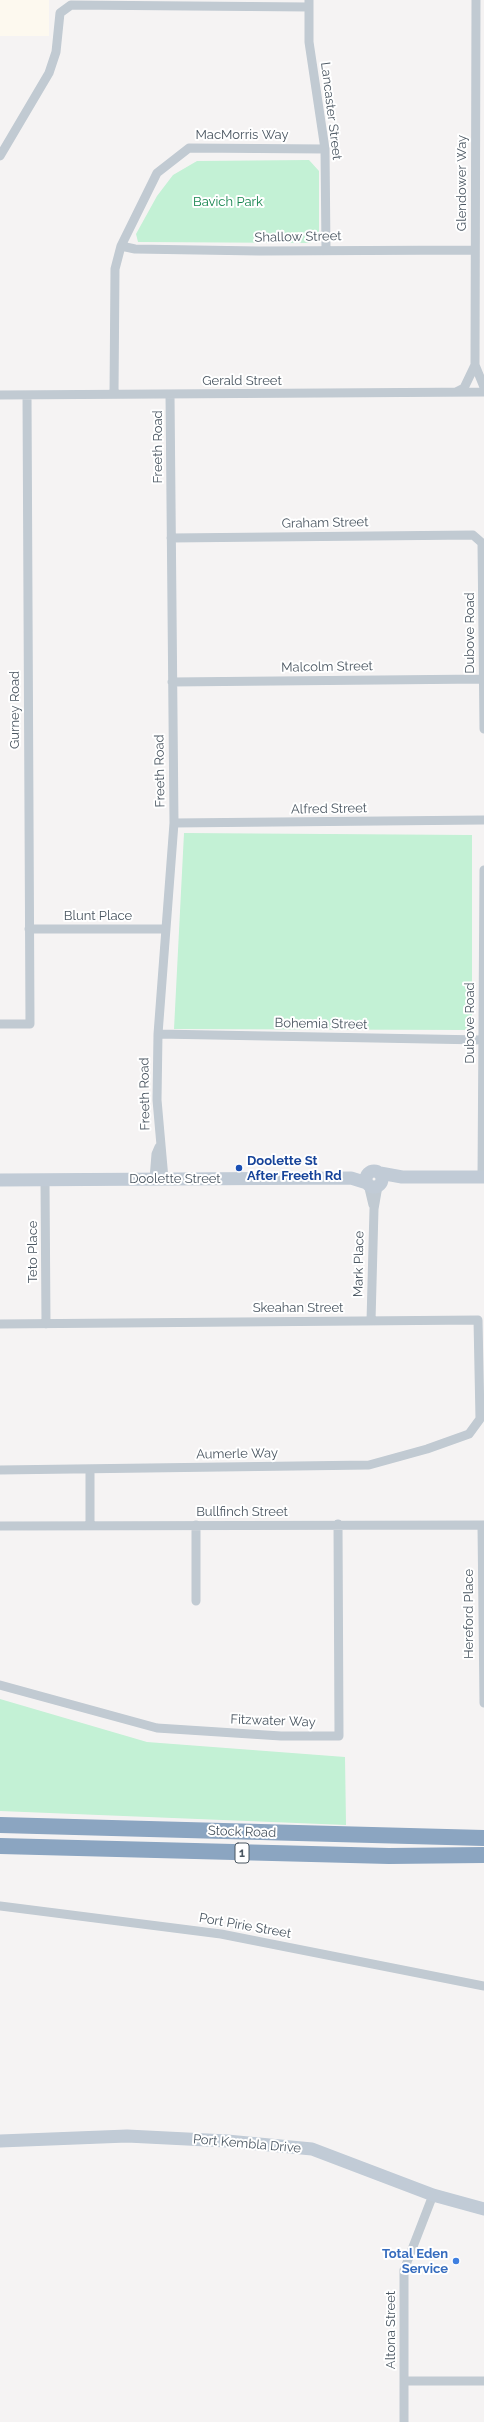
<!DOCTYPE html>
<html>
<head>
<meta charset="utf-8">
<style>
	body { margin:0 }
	canvas { display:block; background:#f5f3f3 }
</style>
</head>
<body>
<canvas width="484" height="2422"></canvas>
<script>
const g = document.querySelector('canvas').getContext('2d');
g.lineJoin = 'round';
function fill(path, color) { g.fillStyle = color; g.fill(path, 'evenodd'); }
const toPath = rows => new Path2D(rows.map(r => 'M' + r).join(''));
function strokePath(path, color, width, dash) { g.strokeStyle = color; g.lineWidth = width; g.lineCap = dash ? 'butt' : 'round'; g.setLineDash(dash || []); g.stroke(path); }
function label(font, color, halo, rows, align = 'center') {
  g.font = font + ' Raleway,sans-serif'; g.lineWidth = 4; g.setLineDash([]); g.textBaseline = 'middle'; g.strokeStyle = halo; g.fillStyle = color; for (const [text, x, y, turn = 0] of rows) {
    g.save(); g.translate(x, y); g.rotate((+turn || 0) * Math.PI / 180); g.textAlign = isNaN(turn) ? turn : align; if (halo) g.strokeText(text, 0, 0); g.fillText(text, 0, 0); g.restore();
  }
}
const commercial = toPath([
	[0,0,49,0,49,36,0,36]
]);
const green = toPath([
	[309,160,319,171,319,238,310,243,138,242,136,234,157,196,173,175,197,161],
	[184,833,472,835,472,1030,174,1029],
	[0,1699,147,1742,345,1757,346,1825,0,1811]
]);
const street = toPath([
	[309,0,309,42,325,149,326,249],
	[476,0,475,365,484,387],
	[0,156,49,73,56,52,60,13,71,5,309,7],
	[121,246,135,249,259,251,475,250],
	[456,392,464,388,475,365],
	[114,394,115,269,121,246,157,173,189,148,325,149],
	[0,395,484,392],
	[171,538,473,535,482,543,484,729],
	[172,682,483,679],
	[174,823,484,820],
	[29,929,166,929],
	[0,1024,30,1024,27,395],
	[158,1034,482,1040],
	[482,1177,484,870],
	[154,1179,156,1154,159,1147],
	[164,1179,157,1100,158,1034,174,823,170,394],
	[45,1180,46,1324],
	[368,1184,373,1205],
	[371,1321,374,1209,378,1186],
	[0,1324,478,1320,480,1419,469,1434,427,1449,369,1465,0,1470],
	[90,1469,90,1526],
	[0,1526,484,1525],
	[482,1526,484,1703],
	[196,1601,196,1525],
	[0,1685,157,1728,281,1736,339,1736,338,1524],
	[0,1906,221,1934,484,1986],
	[404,2381,484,2381],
	[404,2422,404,2270,433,2195]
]);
const secondary = toPath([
	'366 1179a8 8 0 1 1 16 0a8 8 0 1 1-16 0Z',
	[380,1173,402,1177,484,1177],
	[0,1180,351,1178,367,1183],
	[0,2141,127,2136,227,2141,312,2149,433,2195,484,2209]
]);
const highway = toPath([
	[0,1825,484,1838],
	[0,1846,389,1856,484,1855]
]);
const markers = [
	[239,1168,4,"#1a4fb4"],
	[456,2261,4,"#3f7fe0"]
];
const shields = [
	[242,1853,14]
];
const shieldNames = [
	["1",242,1853]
];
const streetNames = [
	["Lancaster Street",331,111,83],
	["MacMorris Way",242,135],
	["Glendower Way",462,183,-90],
	["Shallow Street",298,237,-1],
	["Gerald Street",242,381],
	["Freeth Road",158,447,-90],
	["Graham Street",325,523,-1],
	["Dubove Road",470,633,-90],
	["Malcolm Street",327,667,-1],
	["Gurney Road",15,710,-90],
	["Freeth Road",160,771,-91],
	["Alfred Street",329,809,-1],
	["Blunt Place",98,916],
	["Dubove Road",470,1023,-90],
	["Bohemia Street",321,1024,1],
	["Freeth Road",145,1094,-91],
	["Doolette Street",175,1179],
	["Teto Place",33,1252,-90],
	["Mark Place",359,1264,-89],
	["Skeahan Street",298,1308],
	["Aumerle Way",237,1454,-1],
	["Bullfinch Street",242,1512],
	["Hereford Place",469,1614,-90],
	["Fitzwater Way",273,1721,2],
	["Stock Road",242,1832,2],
	["Port Pirie Street",245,1926,10],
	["Port Kembla Drive",247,2144,5],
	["Altona Street",391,2330,-90]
];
const parkNames = [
	["Bavich Park",228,202]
];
const transitNames = [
	["Doolette St",247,1161],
	["After Freeth Rd",247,1176]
];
const shopNames = [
	["Total Eden",448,2254],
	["Service",448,2269]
];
fill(commercial, '#fdf9ef');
fill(green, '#c3f1d5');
strokePath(street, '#c1cad2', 9);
strokePath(secondary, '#c1cbd6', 13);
strokePath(highway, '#8ba5c1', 16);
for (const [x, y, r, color] of markers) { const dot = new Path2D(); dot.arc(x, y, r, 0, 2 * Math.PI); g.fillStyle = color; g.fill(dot); strokePath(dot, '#fff', 1.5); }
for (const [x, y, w] of shields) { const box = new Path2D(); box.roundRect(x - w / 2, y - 10, w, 20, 3); g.fillStyle = '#fff'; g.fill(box); strokePath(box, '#4a5661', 1); }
label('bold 12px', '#4a5661', null, shieldNames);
label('13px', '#4a5661', '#fff', streetNames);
label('13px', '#17864f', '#fff', parkNames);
label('bold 13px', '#164399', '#fff', transitNames, 'left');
label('bold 13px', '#366cbe', '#fff', shopNames, 'right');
</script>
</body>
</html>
